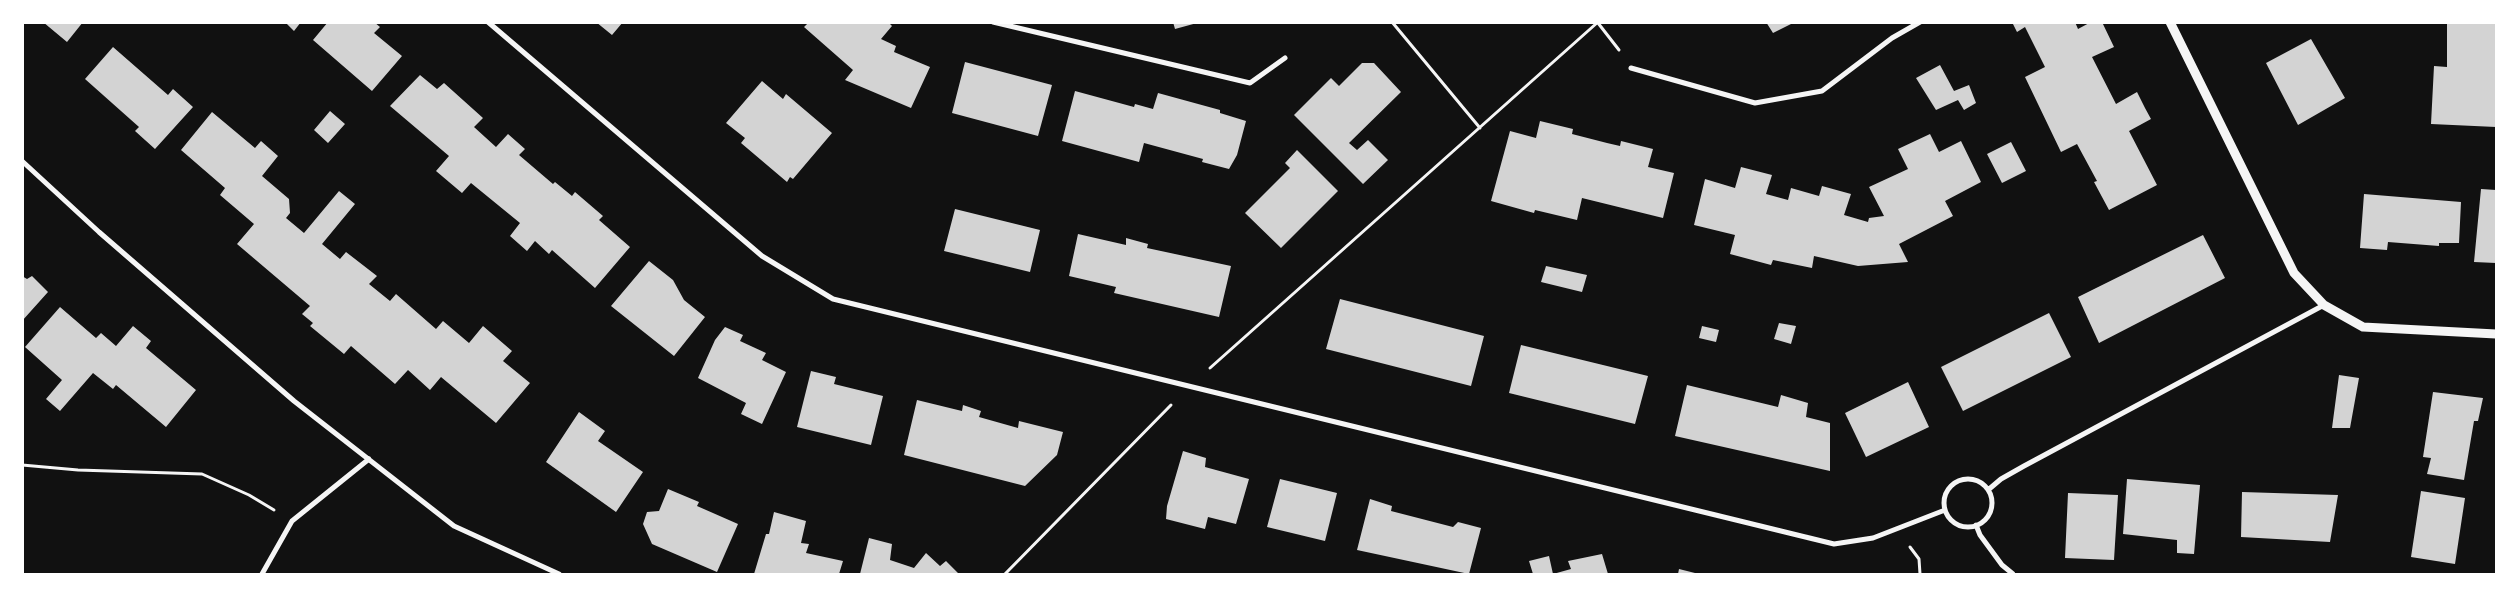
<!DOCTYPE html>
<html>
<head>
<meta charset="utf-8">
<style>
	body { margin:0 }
	#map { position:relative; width:2519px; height:597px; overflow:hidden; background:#111; font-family:Inter,sans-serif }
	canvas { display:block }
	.frame { position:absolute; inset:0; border:24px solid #fff; pointer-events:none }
</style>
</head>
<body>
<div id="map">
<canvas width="2519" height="597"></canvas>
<div class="frame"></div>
</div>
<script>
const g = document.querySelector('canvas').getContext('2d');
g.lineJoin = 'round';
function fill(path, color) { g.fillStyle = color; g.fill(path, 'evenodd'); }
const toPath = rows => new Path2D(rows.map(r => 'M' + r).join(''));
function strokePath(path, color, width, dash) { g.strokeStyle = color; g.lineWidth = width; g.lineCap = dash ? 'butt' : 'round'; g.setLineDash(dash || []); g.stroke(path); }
const building = toPath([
	[43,22,83,22,67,42],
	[285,22,301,22,294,31],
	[328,22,374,22,380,27,374,33,402,56,372,91,313,40],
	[596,22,623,22,612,35],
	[809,22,888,22,892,26,881,39,896,46,894,52,930,67,911,108,845,80,853,70,804,27],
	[1173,22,1197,22,1197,23,1175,29],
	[1766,22,1795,22,1773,33],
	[2012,22,2075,22,2078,29,2091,22,2102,22,2114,47,2092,57,2116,104,2137,92,2145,108,2151,119,2129,131,2157,185,2109,210,2094,182,2097,181,2077,144,2061,152,2025,77,2045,67,2025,27,2017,32],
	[2447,22,2496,22,2496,127,2431,124,2434,66,2447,67],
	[2311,39,2345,98,2298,125,2266,63],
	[113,47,168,95,173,89,193,107,155,149,135,131,139,127,85,79],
	[965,62,1052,85,1038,136,952,113],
	[1362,63,1374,63,1401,92,1349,143,1357,150,1368,140,1388,160,1363,184,1294,115,1331,78,1339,86],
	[1940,65,1954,91,1969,85,1976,103,1964,110,1958,100,1936,110,1916,78],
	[420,75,437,89,444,83,483,118,474,127,496,147,508,134,525,149,519,155,553,184,555,182,572,196,575,192,603,216,599,220,630,247,595,288,552,250,549,254,535,241,527,251,510,236,520,223,471,183,462,193,436,171,449,156,390,106],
	[762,81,783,99,786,94,832,133,793,179,790,177,787,182,741,143,745,138,726,123],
	[1075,91,1134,107,1135,104,1153,109,1158,93,1220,110,1220,113,1246,121,1237,155,1229,169,1202,162,1203,159,1144,143,1139,162,1062,141],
	[330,111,345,124,328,143,314,130],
	[212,112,255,148,261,141,278,156,262,176,289,199,290,213,286,218,304,233,339,191,355,204,322,244,340,259,346,252,377,276,369,284,390,301,396,294,436,329,443,321,469,343,483,326,512,351,503,361,530,383,496,423,441,377,430,390,408,370,395,384,351,346,344,354,310,326,313,323,302,314,310,306,237,244,254,224,220,195,225,188,181,150],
	[1540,121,1573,129,1572,134,1607,143,1620,146,1621,141,1653,149,1648,167,1674,173,1663,218,1582,198,1577,220,1535,210,1534,213,1491,201,1510,131,1536,138],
	[1930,134,1939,152,1961,141,1981,182,1945,201,1953,216,1899,244,1908,262,1858,266,1814,256,1812,268,1773,260,1771,265,1730,254,1735,235,1694,225,1705,179,1735,188,1741,167,1772,175,1766,194,1788,200,1791,188,1819,196,1822,186,1851,194,1844,215,1868,222,1869,218,1884,216,1869,187,1908,169,1898,149],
	[2011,142,2026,171,2002,183,1987,154],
	[1297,150,1338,191,1281,248,1245,213,1290,168,1285,163],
	[2481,189,2496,190,2496,263,2474,262],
	[2364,194,2461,202,2459,243,2439,243,2439,246,2388,242,2387,250,2360,248],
	[955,209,1040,230,1030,272,944,251],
	[1078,234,1126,245,1126,238,1148,244,1147,248,1231,266,1219,317,1114,293,1116,287,1069,276],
	[2203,235,2225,278,2099,343,2078,297],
	[649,261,673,280,684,300,705,317,674,356,611,306],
	[1546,266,1587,275,1582,292,1541,282],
	[22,276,27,279,32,276,48,292,22,321],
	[1340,299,1484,336,1471,386,1326,349],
	[60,307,96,338,101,333,116,346,133,326,151,341,146,348,196,390,166,427,116,385,113,389,93,373,60,411,46,399,62,380,25,347],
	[2049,313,2071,357,1963,411,1941,367],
	[1779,323,1796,326,1791,344,1774,339],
	[1702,326,1719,330,1716,342,1699,338],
	[725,327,743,335,740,341,766,353,762,360,786,372,762,424,741,414,746,403,698,378,715,340],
	[1521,345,1648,376,1635,424,1509,393],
	[811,371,836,377,834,384,883,396,871,445,797,427],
	[2339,375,2359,378,2350,428,2332,428],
	[1908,382,1929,427,1866,457,1845,413],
	[1687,385,1778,407,1781,395,1808,403,1806,417,1830,423,1830,471,1675,436],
	[2433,392,2483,398,2478,421,2474,421,2464,480,2427,474,2431,458,2423,457],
	[917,400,962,411,963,405,981,411,979,417,1018,428,1019,421,1063,432,1057,455,1025,486,904,455],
	[579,412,605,431,598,441,643,472,616,512,546,462],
	[1183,451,1206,458,1205,467,1249,479,1236,524,1208,517,1205,529,1166,519,1167,506],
	[1280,479,1337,493,1325,541,1267,527],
	[2127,479,2200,485,2194,554,2177,553,2177,540,2123,534],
	[668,489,699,502,697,506,738,524,717,572,652,544,643,524,647,512,659,511],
	[2421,491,2465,498,2455,564,2411,557],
	[2242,492,2338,495,2330,542,2241,537],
	[2068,493,2118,495,2114,560,2065,558],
	[1370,499,1392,506,1391,511,1453,527,1458,522,1481,528,1469,574,1357,550],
	[774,512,806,521,801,543,809,544,806,553,843,561,839,574,754,574,766,534,769,534],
	[869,538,892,544,890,560,914,568,926,553,940,566,946,561,959,574,860,574],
	[1602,554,1608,574,1533,574,1529,561,1549,556,1553,574,1571,569,1568,561],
	[1679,569,1699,574,1678,574]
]);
const path = toPath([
	[1392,22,1480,128],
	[1598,23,1619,50],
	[1210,368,1598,22],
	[22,465,78,470,202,474,249,495,274,510],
	[1910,547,1919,559,1920,574],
	[1005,574,1171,405]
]);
const minor = toPath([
	[488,22,762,256,833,299,1834,544,1873,538,1945,510],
	[993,22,1250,83,1285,58],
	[1631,68,1755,103,1822,91,1892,38,1920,22],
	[22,161,99,232,294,401,454,526,559,574],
	'1944 503a24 24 0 1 1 48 0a24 24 0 1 1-48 0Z',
	[1988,490,2001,479,2024,466,2324,305],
	[1976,525,1980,535,2002,565,2013,574],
	[262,574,292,521,369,459]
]);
const tertiary = toPath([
	[2170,22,2294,273,2324,305,2363,327,2496,334]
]);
fill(building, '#d3d3d3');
strokePath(path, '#f5f5f5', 3);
strokePath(minor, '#f5f5f5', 5);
strokePath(tertiary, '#f5f5f5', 9);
</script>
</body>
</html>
